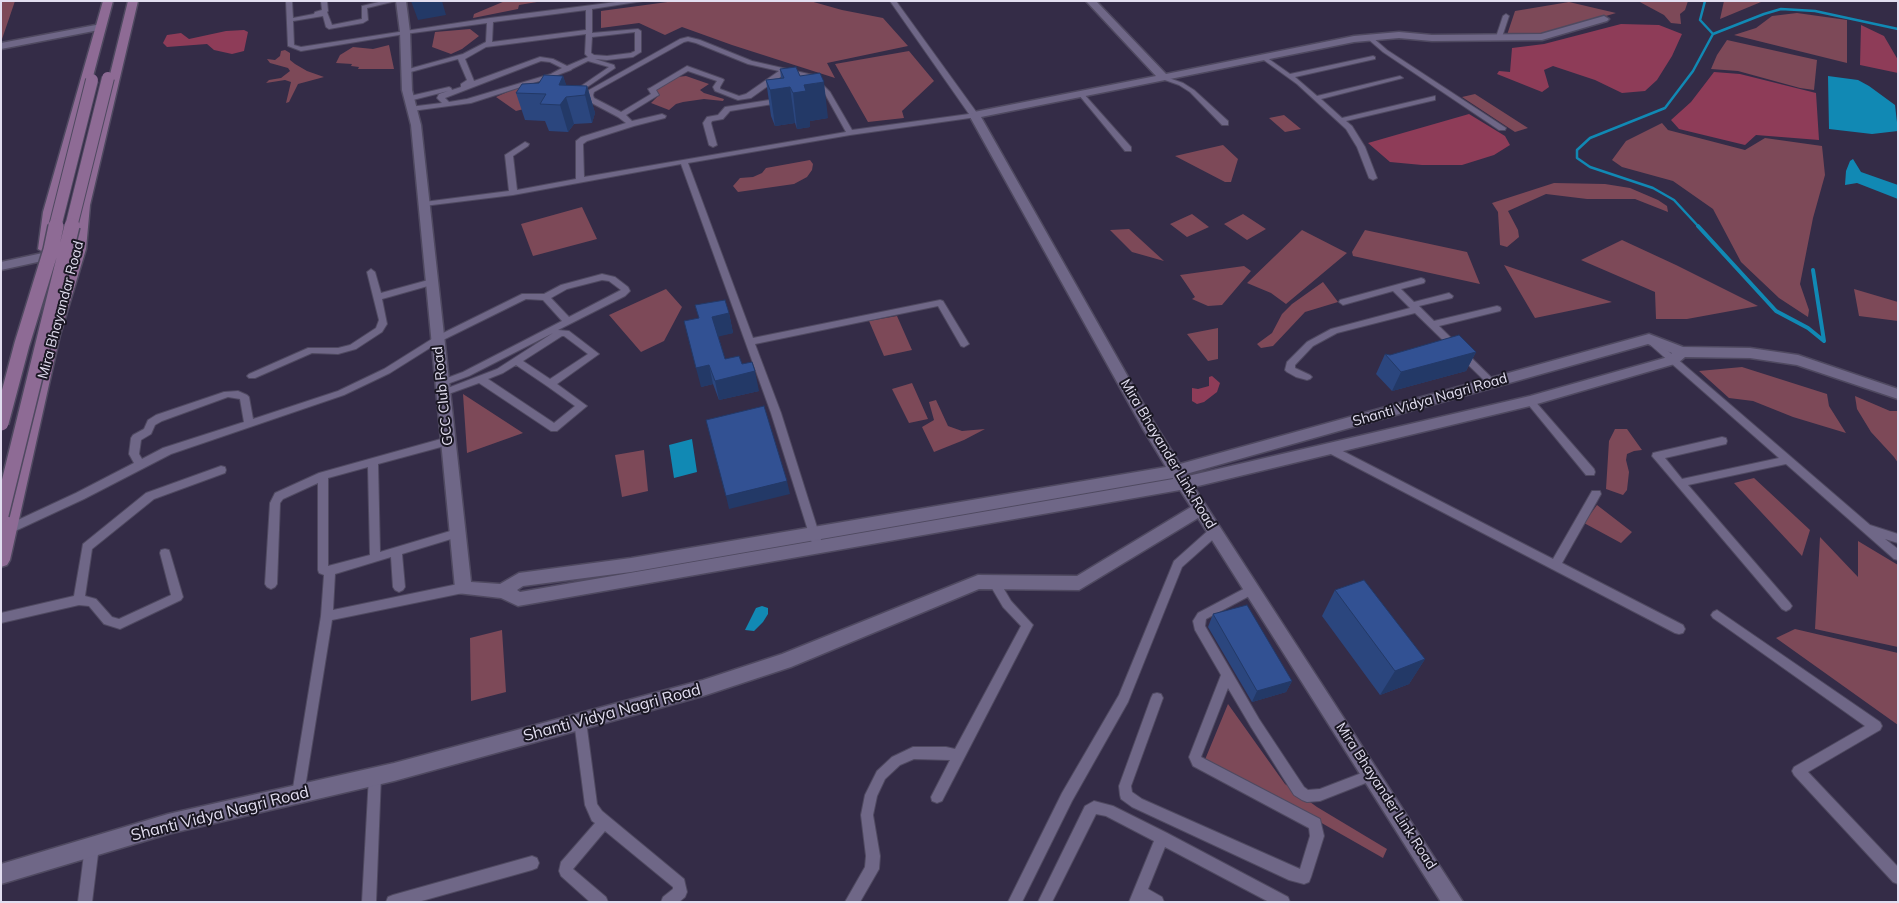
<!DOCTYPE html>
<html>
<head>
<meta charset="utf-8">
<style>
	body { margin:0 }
	#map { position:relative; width:1899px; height:903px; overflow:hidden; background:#342c47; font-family:Mulish,sans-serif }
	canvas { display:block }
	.frame { position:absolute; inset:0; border:2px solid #e2def0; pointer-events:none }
</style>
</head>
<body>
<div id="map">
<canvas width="1899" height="903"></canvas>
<div class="frame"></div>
</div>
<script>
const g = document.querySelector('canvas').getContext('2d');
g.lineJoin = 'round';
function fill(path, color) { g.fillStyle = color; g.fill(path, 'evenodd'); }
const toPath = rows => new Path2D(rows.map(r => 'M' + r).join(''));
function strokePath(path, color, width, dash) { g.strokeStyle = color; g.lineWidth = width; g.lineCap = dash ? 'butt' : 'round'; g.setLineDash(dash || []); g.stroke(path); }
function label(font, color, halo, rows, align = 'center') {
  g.font = font + ' Mulish,sans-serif'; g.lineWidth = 4; g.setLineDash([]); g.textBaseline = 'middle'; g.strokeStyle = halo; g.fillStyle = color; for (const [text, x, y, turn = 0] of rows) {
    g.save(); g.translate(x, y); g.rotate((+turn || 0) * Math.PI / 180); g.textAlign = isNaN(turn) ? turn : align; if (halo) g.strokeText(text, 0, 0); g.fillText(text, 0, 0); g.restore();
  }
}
const green = toPath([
	[1,1,15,1,1,42],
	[505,1,543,1,519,5,518,9,473,18,474,14],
	[675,1,810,1,842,10,883,18,908,46,827,63,835,78,732,45,682,27,665,35,639,23,601,28,601,11],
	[1638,1,1688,1,1685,10,1680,14,1681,24,1671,23,1664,15],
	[1724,1,1768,1,1761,2,1720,19],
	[1569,2,1616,13,1542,35,1507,35,1515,11],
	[1797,13,1847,20,1847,63,1734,35,1756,28,1772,16],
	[470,29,479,36,462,49,451,54,432,47,435,32],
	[1727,40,1817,60,1814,90,1800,88,1738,71,1711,69,1717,55],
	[389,45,394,69,358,69,359,67,351,66,352,64,336,63,340,55,353,47,373,49],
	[285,50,290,53,290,60,295,64,307,71,324,77,298,84,289,102,286,103,291,82,285,80,266,83,269,80,281,78,290,71,288,68,270,63,267,59,275,60,280,56,281,51],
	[909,51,934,81,902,111,904,118,868,122,835,64],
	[686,76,709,84,700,90,704,93,724,99,723,101,704,99,683,102,676,104,669,110,651,103,658,96,658,93,654,91,677,77],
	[521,86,543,104,516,111,496,97],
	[1475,94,1528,128,1515,132,1462,97],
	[1284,115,1301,129,1285,132,1269,118],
	[1662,123,1668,130,1745,150,1765,138,1822,146,1825,175,1813,218,1800,284,1809,310,1808,317,1779,298,1741,262,1713,209,1673,181,1622,167,1612,160,1626,141],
	[1223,145,1238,159,1231,182,1225,182,1175,156],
	[810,160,813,164,812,170,807,177,794,184,738,192,733,186,740,178,753,177,762,173,766,168],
	[1554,183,1605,184,1630,188,1658,200,1667,206,1668,212,1635,199,1587,199,1546,194,1508,211,1518,230,1519,237,1507,247,1500,245,1498,212,1492,203],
	[582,207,597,239,533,256,521,224],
	[1192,214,1209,227,1187,237,1170,224],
	[1243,214,1266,229,1247,240,1224,224],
	[1129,229,1164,261,1132,252,1110,230],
	[1302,230,1347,253,1286,304,1271,293,1247,283],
	[1365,230,1467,252,1480,284,1353,256,1352,252],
	[1622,240,1676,265,1758,306,1687,319,1656,319,1655,292,1581,260],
	[1504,265,1612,302,1535,318],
	[1244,266,1251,271,1222,305,1208,306,1192,299,1195,297,1180,275],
	[1323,282,1338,302,1305,312,1273,346,1261,348,1257,344,1272,333,1282,314,1292,304],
	[666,289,682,307,664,341,641,352,609,315],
	[1854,289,1898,302,1898,321,1859,316],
	[897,316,912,350,884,356,869,321],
	[1218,328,1218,359,1208,361,1187,334],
	[1742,367,1827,394,1829,406,1846,433,1793,417,1753,401,1729,398,1699,371],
	[912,383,928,419,909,423,892,389],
	[463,394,523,433,467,453],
	[1855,396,1890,411,1898,411,1898,463,1894,457,1871,432,1857,409],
	[936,400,948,426,962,431,985,429,964,440,934,452,922,427,934,420,929,402],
	[1615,429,1627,429,1642,450,1634,451,1627,454,1626,460,1629,472,1627,490,1623,495,1606,489,1609,441],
	[644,450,648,491,622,497,615,455],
	[1754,478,1810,530,1802,556,1734,483],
	[1597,505,1632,532,1621,543,1584,523],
	[1820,537,1858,577,1858,541,1898,565,1898,647,1815,629],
	[1795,629,1898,653,1898,725,1776,638],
	[502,630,506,692,471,701,470,638],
	[1228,704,1285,784,1317,807,1387,849,1383,858,1283,801,1204,762]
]);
const forest = toPath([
	[1621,24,1659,25,1682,34,1672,56,1657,80,1645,91,1622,93,1595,80,1553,66,1544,70,1549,87,1542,92,1497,74,1499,71,1510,72,1512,48,1544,44],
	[1861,25,1884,36,1898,60,1898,73,1860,65],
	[244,30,248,32,244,51,232,54,214,50,207,44,167,47,163,43,167,35,181,33,189,39,226,31],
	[1714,72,1740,74,1816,93,1819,140,1756,135,1745,145,1679,129,1671,120,1691,102],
	[1469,114,1505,136,1510,145,1494,155,1462,165,1422,165,1390,162,1368,143],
	[1212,376,1220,383,1217,392,1204,402,1197,404,1192,401,1192,388,1198,389,1209,386,1209,377]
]);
const water = toPath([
	[1828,76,1858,80,1869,86,1895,105,1898,131,1872,134,1829,129],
	[1853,159,1861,172,1898,185,1898,199,1857,183,1845,185,1846,171,1850,161],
	[692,439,697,472,674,478,669,445],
	[762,606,768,608,768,614,763,622,754,631,745,630,756,608]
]);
const streamFar1 = toPath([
	[1705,1,1700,20,1713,34],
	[1699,227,1674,200,1653,188,1590,167,1577,158,1577,150,1590,138,1665,108,1693,71,1713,34,1764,14,1781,9,1815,11,1898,29]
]);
const stream = toPath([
	[1698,226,1776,311,1808,328,1824,341,1813,270]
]);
const street = toPath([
	[286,1,292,1,293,18,314,14,315,12,322,10,321,1,327,1,328,11,327,12,332,25,362,19,362,6,383,1,396,1,367,8,368,20,363,23,329,29,326,27,323,16,293,21,294,45,301,47,490,18,624,1,643,1,592,9,592,33,638,29,641,31,641,52,633,57,607,60,595,59,614,65,615,68,577,94,571,93,609,67,588,61,572,69,571,70,555,76,471,103,412,111,409,111,409,107,442,103,437,98,439,94,448,91,409,101,405,99,406,97,449,87,451,88,452,90,461,87,461,84,467,80,458,59,407,73,404,71,405,70,463,54,486,42,487,23,405,34,301,51,288,46,286,1],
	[586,10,586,30,492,42,493,22,586,10],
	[635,32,635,51,631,53,607,56,594,55,591,53,592,37,635,32],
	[586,34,585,54,588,57,567,66,553,59,540,57,474,81,465,59,486,47,586,34],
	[541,61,550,62,562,68,551,74,467,99,449,102,445,98,541,61],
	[890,1,896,1,977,113,977,117,850,135,688,163,753,338,940,300,943,301,969,344,964,347,961,346,938,306,755,344,781,413,821,540,820,543,816,544,812,543,811,540,771,413,681,164,513,195,424,206,420,204,424,202,509,191,505,155,525,142,529,144,528,146,513,156,517,190,576,179,576,141,581,137,626,123,618,117,588,101,585,95,589,90,680,39,688,37,700,40,752,61,813,75,830,92,852,130,969,114,890,1],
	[688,41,696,43,748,64,779,71,746,94,739,96,720,89,720,87,724,80,723,79,687,66,650,88,648,89,651,94,621,112,594,98,593,95,594,92,684,42,688,41],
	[688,71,717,81,713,87,715,91,738,100,751,98,786,73,809,78,825,94,846,132,584,177,583,144,587,141,634,126,665,118,666,116,662,114,632,121,626,115,657,96,659,95,656,90,688,71],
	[1506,14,1509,16,1502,37,1497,38,1496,37,1503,16,1506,14],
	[1368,37,1372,37,1387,50,1506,128,1505,130,1499,130,1383,52,1368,39,1368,37],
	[1373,56,1375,57,1375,59,1295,77,1317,96,1400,76,1403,78,1321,99,1342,118,1435,96,1435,100,1346,121,1352,126,1365,147,1377,178,1373,180,1369,178,1357,147,1346,129,1297,84,1261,58,1266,57,1290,74,1373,56],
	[1162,77,1166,77,1183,83,1194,90,1228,121,1228,125,1222,125,1190,92,1179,85,1162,79,1162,77],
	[1079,93,1083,93,1131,147,1131,151,1125,151,1079,95,1079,93],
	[782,98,785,98,785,102,730,111,723,119,712,121,711,123,717,145,713,147,709,145,703,123,707,117,718,115,725,107,782,98],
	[371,269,375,272,381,293,432,279,436,282,435,284,382,299,387,324,382,332,356,349,338,354,312,353,255,378,249,378,247,376,249,374,308,348,338,348,350,345,376,328,379,320,367,272,371,269],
	[602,274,615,277,628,287,630,291,625,296,558,330,569,331,599,354,557,384,587,406,557,431,551,431,479,383,443,396,438,393,440,391,497,369,553,333,469,376,442,386,439,385,437,383,439,381,463,372,562,321,543,300,526,299,441,341,390,373,344,395,171,454,84,499,13,532,9,533,5,532,4,529,5,526,76,493,134,463,129,454,131,438,133,435,144,429,148,420,156,415,224,392,238,391,247,395,249,397,253,419,338,391,384,369,435,337,522,294,544,294,561,285,602,274],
	[602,280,609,281,621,290,569,317,551,298,567,289,602,280],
	[562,336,564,336,588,354,550,379,523,361,562,336],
	[516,365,547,386,575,406,554,423,488,379,503,373,516,365],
	[228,397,240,399,244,422,163,448,142,459,139,454,141,440,151,434,155,425,162,421,228,397],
	[1421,278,1424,279,1425,281,1424,283,1401,289,1414,302,1449,293,1453,296,1452,298,1419,306,1434,321,1497,306,1500,307,1501,309,1500,311,1439,326,1495,381,1497,383,1495,385,1489,385,1415,313,1337,333,1313,346,1295,365,1295,368,1310,375,1312,377,1310,379,1307,380,1296,377,1287,372,1285,370,1287,362,1307,342,1331,329,1410,308,1393,291,1343,305,1339,302,1340,300,1421,278],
	[1650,337,1653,338,1870,525,1898,534,1898,543,1885,539,1898,549,1898,560,1894,559,1786,464,1688,485,1790,603,1792,606,1790,609,1786,611,1782,609,1652,456,1653,453,1657,452,1722,437,1726,438,1727,441,1726,444,1665,458,1682,479,1779,458,1647,342,1645,340,1647,338,1650,337],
	[1530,398,1533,399,1594,469,1595,472,1594,475,1586,475,1527,403,1525,401,1527,399,1530,398],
	[448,437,453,441,452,444,378,464,380,552,457,529,461,530,462,533,461,536,402,554,405,587,403,590,399,592,395,590,393,587,391,557,335,574,333,610,463,583,467,585,469,588,467,591,463,593,332,620,304,794,303,798,298,800,293,798,292,794,321,616,324,575,319,573,318,570,318,483,283,499,280,503,277,584,275,587,271,589,267,587,265,584,270,503,275,493,319,473,448,437],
	[368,467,370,555,328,566,328,478,368,467],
	[1331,445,1553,559,1592,491,1600,491,1601,494,1562,563,1683,625,1685,629,1683,633,1679,634,1675,633,1327,452,1326,449,1327,446,1331,445],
	[221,466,225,467,226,470,225,473,154,499,92,549,85,596,96,599,112,617,119,619,171,595,160,553,161,550,165,549,169,550,170,553,183,597,181,600,120,629,104,624,89,606,79,605,1,623,1,613,74,596,83,544,146,493,221,466],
	[1215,527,1219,528,1220,531,1219,534,1182,567,1128,702,1072,801,1022,902,1008,902,1062,793,1119,695,1174,561,1211,528,1215,527],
	[994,577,998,579,1011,601,1033,625,942,801,937,803,932,801,931,797,950,760,914,759,900,765,885,779,877,796,873,815,880,856,879,869,860,902,845,902,865,867,866,856,861,815,865,795,877,771,892,757,913,747,946,747,955,749,1021,626,1003,607,990,585,988,582,990,579,994,577],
	[1253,584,1257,586,1259,589,1257,592,1206,619,1205,626,1259,719,1304,787,1308,790,1320,789,1372,769,1376,771,1378,775,1376,779,1320,801,1307,802,1302,800,1294,795,1251,727,1228,688,1201,757,1320,819,1324,836,1311,877,1309,882,1304,884,1289,880,1132,807,1121,799,1120,795,1119,786,1151,698,1153,694,1157,693,1161,694,1163,698,1131,786,1132,792,1142,799,1300,869,1310,836,1309,828,1193,766,1189,757,1221,675,1195,630,1193,621,1198,613,1253,584],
	[1717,610,1880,722,1882,726,1880,730,1808,772,1898,867,1898,884,1893,882,1794,775,1792,771,1794,767,1865,726,1713,618,1711,615,1713,612,1717,610],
	[580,715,584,717,586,721,597,804,602,811,684,879,687,892,685,897,679,902,661,902,663,897,673,889,673,887,605,831,573,869,606,897,608,902,590,902,561,876,559,871,561,862,595,823,592,821,585,805,574,721,576,717,580,715],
	[375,770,379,772,381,776,376,902,362,902,369,776,371,772,375,770],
	[1094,801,1113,806,1167,833,1288,897,1290,902,1269,902,1165,847,1148,889,1162,897,1164,902,1129,902,1154,841,1106,816,1096,814,1052,902,1038,902,1085,806,1094,801],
	[92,839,97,841,99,846,92,902,78,902,85,846,87,841,92,839],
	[532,856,537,858,539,863,537,868,532,870,418,902,386,902,388,897,393,895,532,856]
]);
const secondary = toPath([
	[396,1,406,1,410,32,412,90,421,125,471,582,500,584,519,573,631,558,1166,467,1143,429,969,115,974,112,1156,76,1086,1,1096,1,1166,74,1354,36,1399,32,1432,35,1541,34,1604,16,1609,19,1607,21,1542,40,1432,41,1399,38,1354,42,981,117,1153,421,1180,464,1649,334,1683,347,1750,348,1798,355,1898,389,1898,399,1797,365,1750,358,1685,357,1678,363,1530,406,1194,487,1463,902,1441,902,1198,518,1079,590,979,589,791,667,703,696,394,781,168,834,1,884,1,864,168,814,394,763,703,680,782,654,978,575,1077,576,1191,507,1180,490,518,606,501,598,457,593,455,588,411,125,402,90,400,32,396,1],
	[1648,344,1672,353,1668,357,1530,396,1188,476,1186,474,1648,344],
	[1173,478,1173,479,520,592,517,590,523,586,631,572,1173,478],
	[101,24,104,25,104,29,1,49,1,43,101,24],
	[61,249,65,250,67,253,65,256,1,270,1,262,61,249]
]);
const primary = toPath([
	[103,1,113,1,57,212,52,249,45,253,38,249,43,212,103,1],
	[128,1,138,1,90,205,86,249,60,335,10,560,7,565,1,567,1,522,46,335,72,249,78,205,128,1]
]);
const primaryBridgeFar1 = toPath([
	[55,227,92,80],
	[71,227,108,78]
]);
const primaryBridge = toPath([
	[1,423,22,344,51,250,56,226],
	[1,515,72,226]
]);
const wall = toPath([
	[780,69,828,118,810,121,810,127,797,129,795,123,775,126,771,116,766,80,781,78],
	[563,76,566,85,587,86,595,113,592,123,574,124,568,132,549,131,545,121,525,120,516,93,539,83],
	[695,305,729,313,733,333,718,336,725,359,742,364,759,391,719,400,713,384,701,387,699,318],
	[1476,352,1466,371,1392,391,1376,374,1385,354,1390,355],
	[1335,590,1425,659,1409,684,1380,695,1322,616],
	[1213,614,1292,681,1286,692,1252,702,1208,627]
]);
const shadedWall = toPath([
	[411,1,442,1,446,15,418,20],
	[563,76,570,96,566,97,574,124,568,132,560,105,559,85],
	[824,82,828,118,810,121,810,127,797,129,793,93,804,85],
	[587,86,595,113,592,123,585,95],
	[790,87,795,123,775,126,770,90],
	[729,313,733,333,717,337,712,317],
	[1476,352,1466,371,1392,391,1401,372],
	[709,365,713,384,701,387,696,368],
	[755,371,759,391,719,400,715,381],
	[787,481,790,494,729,509,726,496],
	[1425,659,1409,684,1380,695,1395,671],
	[1292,681,1286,692,1252,702,1257,691]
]);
const building = toPath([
	[796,67,800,76,820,73,824,82,804,85,806,91,793,93,790,87,770,90,766,80,784,78,780,69,796,67],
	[544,75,563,76,559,85,587,86,585,95,566,97,560,105,540,104,546,94,516,93,522,84,539,83,544,75],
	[725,300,729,313,712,317,725,359,739,356,742,364,752,362,755,371,715,381,709,365,696,368,684,321,699,318,695,305,725,300],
	[1459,335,1476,352,1401,372,1385,354,1390,355,1459,335],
	[764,406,787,481,726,496,706,420,764,406],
	[1364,580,1425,659,1395,671,1335,590,1364,580],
	[1247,605,1292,681,1257,691,1213,614,1247,605]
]);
const streetNames = [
	["Mira Bhayandar Road",61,310,-75],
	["GCC Club Road",443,396,-96],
	["Shanti Vidya Nagri Road",1430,400,-16],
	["Mira Bhayander Link Road",1168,454,59],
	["Mira Bhayander Link Road",1386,796,57]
];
const nearStreetnames = [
	["Shanti Vidya Nagri Road",612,713,-15],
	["Shanti Vidya Nagri Road",220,814,-14]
];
fill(green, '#7d4958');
fill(forest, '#8e3c58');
fill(water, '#1189b4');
strokePath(streamFar1, '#1189b4', 2.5);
strokePath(stream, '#1189b4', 4);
strokePath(street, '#4f4960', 2);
strokePath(secondary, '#4f4960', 3);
strokePath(primary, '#4f4960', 3);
fill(street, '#6f6787');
fill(secondary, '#6f6787');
fill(primary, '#8e6b95');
strokePath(primaryBridgeFar1, '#4f4960', 14, []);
strokePath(primaryBridge, '#4f4960', 18, []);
strokePath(primaryBridgeFar1, '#8e6b95', 12);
strokePath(primaryBridge, '#8e6b95', 15);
fill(wall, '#2b467e');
fill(shadedWall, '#233967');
fill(building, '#325193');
strokePath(building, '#233967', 1);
label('14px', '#e2def0', '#1a1723', streetNames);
label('16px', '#e2def0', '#1a1723', nearStreetnames);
</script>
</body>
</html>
